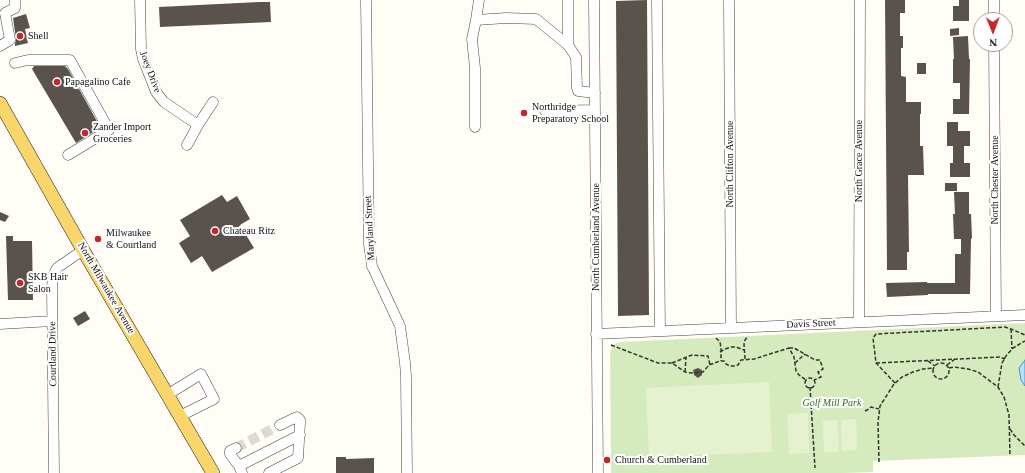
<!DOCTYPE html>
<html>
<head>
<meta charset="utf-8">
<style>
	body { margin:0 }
	#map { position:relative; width:1025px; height:473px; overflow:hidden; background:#fffdf5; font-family:Georgia,serif }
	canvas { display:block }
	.north { position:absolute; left:973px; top:12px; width:40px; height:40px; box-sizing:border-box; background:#fff; border:1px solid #a0a0a0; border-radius:50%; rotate:179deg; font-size:11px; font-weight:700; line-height:16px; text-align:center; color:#111 }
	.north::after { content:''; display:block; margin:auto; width:14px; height:18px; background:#c4262e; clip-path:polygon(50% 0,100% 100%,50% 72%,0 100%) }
</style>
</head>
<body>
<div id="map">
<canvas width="1025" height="473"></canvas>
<div class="north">N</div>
</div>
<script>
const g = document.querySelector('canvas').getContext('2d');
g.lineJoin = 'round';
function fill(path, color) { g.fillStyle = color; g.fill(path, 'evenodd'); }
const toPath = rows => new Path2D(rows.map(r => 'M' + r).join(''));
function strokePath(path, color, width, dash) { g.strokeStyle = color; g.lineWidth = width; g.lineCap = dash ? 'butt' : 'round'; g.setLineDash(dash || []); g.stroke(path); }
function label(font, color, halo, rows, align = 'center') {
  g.font = font + ' Georgia,serif'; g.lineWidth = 4; g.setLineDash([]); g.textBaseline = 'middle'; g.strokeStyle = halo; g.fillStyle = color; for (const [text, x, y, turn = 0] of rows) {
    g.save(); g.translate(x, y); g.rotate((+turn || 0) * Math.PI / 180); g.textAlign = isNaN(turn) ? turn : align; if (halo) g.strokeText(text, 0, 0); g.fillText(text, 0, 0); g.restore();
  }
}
const green = toPath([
	[1025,323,1025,455,873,461,873,472,845,473,611,473,610,352,614,344,621,342]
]);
const pitch = toPath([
	[769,382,772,452,649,457,646,388],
	[808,413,809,453,789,454,787,414],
	[856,419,857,450,842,451,841,420],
	[837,420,839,452,824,452,823,421]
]);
const water = toPath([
	[1025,360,1025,386,1021,380,1019,368,1025,360]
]);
const building = toPath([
	[647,0,649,315,618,316,616,1],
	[885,0,905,0,905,13,900,13,900,36,903,36,903,48,901,48,901,76,906,77,906,102,921,102,921,114,920,114,920,146,923,146,924,175,908,175,909,252,907,252,907,270,887,270],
	[959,0,969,0,969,21,953,21,953,6,959,6],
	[259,2,270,2,271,22,160,27,159,7],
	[26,14,30,28,25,29,28,43,15,46,15,44,16,39,13,18],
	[959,28,959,35,950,36,950,29],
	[968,36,969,59,970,59,969,114,953,114,953,99,960,99,960,83,953,83,953,59,954,59,953,37],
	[917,63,926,63,926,74,917,74],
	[34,66,65,66,68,69,99,125,96,126,98,129,76,143,32,69],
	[947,122,958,122,958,131,970,131,970,146,964,146,964,163,970,163,970,177,950,177,950,163,953,163,953,146,947,146],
	[945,183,957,183,957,191,945,191],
	[954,192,969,192,969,214,971,214,972,238,971,239,970,294,928,294,928,295,887,297,886,283,927,282,927,283,955,283,955,254,961,254,961,239,954,239,953,214,955,214],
	[222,195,227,202,237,196,250,219,240,225,254,248,212,272,202,256,191,263,179,243,190,236,180,220],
	[0,212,9,216,5,222,0,220],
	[6,236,13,236,13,241,32,241,33,300,8,300],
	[85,311,90,319,78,326,73,318],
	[698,368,702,370,702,375,698,378,694,375,693,370],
	[336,457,346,457,346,459,374,458,374,473,336,473]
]);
const minorTunnel = toPath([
	[236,448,280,425]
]);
const path = toPath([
	[1011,329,1012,349],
	[716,338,720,342,721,348,721,361],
	[611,345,658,363,672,363,685,372,691,373,703,372,709,365,720,361,724,361,726,364,730,366,734,366,738,365,741,360,754,359,789,348,794,357,796,371,799,375,806,380],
	[789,348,794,348,815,360,820,360,823,369,818,372,821,377,814,380],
	[720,352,725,349,731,347,736,347,744,350],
	[745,359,744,344,745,340,748,336],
	[928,361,935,366],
	'933 371a8 8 0 1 1 16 0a8 8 0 1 1-16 0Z',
	[672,363,692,355,708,356,710,365],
	[795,363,805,354],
	[876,363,1000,357,1005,359],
	[947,365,955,359],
	[949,368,954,367,968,369,978,372,998,387,1004,397,1009,415,1010,456],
	[685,372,686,358],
	'805 383a5 5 0 1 1 10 0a5 5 0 1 1-10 0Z',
	[895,383,876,363,873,338,876,334,1005,327,1011,329,1025,335],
	[810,387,815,468],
	[998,387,1002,363,1006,356,1013,348,1025,341],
	[865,411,869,409,871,407,879,409],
	[1010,429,1014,435,1025,446],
	[879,462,878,422,880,406,894,384,902,377,913,372,923,369,933,368]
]);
const minor = toPath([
	[140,0,141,49,143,59,156,92,164,102,198,125],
	[366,0,369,244,372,266,400,326,405,363,406,376,407,473],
	[568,0,568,45],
	[594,0,598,473],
	[657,0,660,331],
	[729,0,731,328],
	[994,0,994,20],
	[476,20,506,18,536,19,568,45,576,57,577,88,578,91,595,93],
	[994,44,996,316],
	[0,46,10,40,5,13,15,8,15,0],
	[15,63,28,60,70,60,109,130,68,155],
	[545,111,595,110],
	[475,127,475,68,472,39,476,20,479,0],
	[187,145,198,125,213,102],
	[859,322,860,0],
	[0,324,52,321],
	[596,334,1025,315],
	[167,395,201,374,214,399,180,416],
	[236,448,230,451,230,454,239,466,242,473],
	[239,466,300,435],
	[54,473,52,287,53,276,57,268,83,250],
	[269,473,298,458,300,423,300,420,297,417,280,425]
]);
const major = toPath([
	[0,103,83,250,213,473]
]);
const markers = [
	[20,36,4,"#c4262e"],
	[57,82,4,"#c4262e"],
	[524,113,4,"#c4262e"],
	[85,133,4,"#c4262e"],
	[215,231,4,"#c4262e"],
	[98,239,4,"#c4262e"],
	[20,283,4,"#c4262e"],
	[607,460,4,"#c4262e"]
];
const poiNames = [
	["Shell",28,36],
	["Papagalino Cafe",65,82],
	["Northridge",532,107],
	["Preparatory School",532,119],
	["Zander Import",93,127],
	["Groceries",93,139],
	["Chateau Ritz",223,231],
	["Milwaukee",106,233],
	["& Courtland",106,245],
	["SKB Hair",28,277],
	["Salon",28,289],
	["Church & Cumberland",615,460]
];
const streetNames = [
	["Joey Drive",150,72,69],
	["North Grace Avenue",859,161,-90],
	["North Clifton Avenue",730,164,-90],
	["North Chester Avenue",995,180,-90],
	["Maryland Street",370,228,-93],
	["North Cumberland Avenue",596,237,-90],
	["North Milwaukee Avenue",106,288,60],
	["Davis Street",811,324,-3],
	["Courtland Drive",53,354,-91]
];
const parkNames = [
	["Golf Mill Park",832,403]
];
fill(green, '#d5ebbd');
fill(pitch, '#e6f2cf');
fill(water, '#b9e0f7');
strokePath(water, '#3f96cf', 1);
fill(building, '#5a524d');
strokePath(minorTunnel, '#dbdad3', 10, [10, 5]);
strokePath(minor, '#444', 11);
strokePath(major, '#222', 14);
strokePath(path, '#333', 1.5, [4, 2]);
strokePath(minor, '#fff', 10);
strokePath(major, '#f9d66b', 13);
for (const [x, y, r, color] of markers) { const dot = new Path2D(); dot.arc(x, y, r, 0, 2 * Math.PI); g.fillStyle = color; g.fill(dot); strokePath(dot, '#fff', 1.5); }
label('10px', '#111', '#fff', poiNames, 'left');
label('10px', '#111', '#fff', streetNames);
label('italic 10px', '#2f6b1f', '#fff', parkNames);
</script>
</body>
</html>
